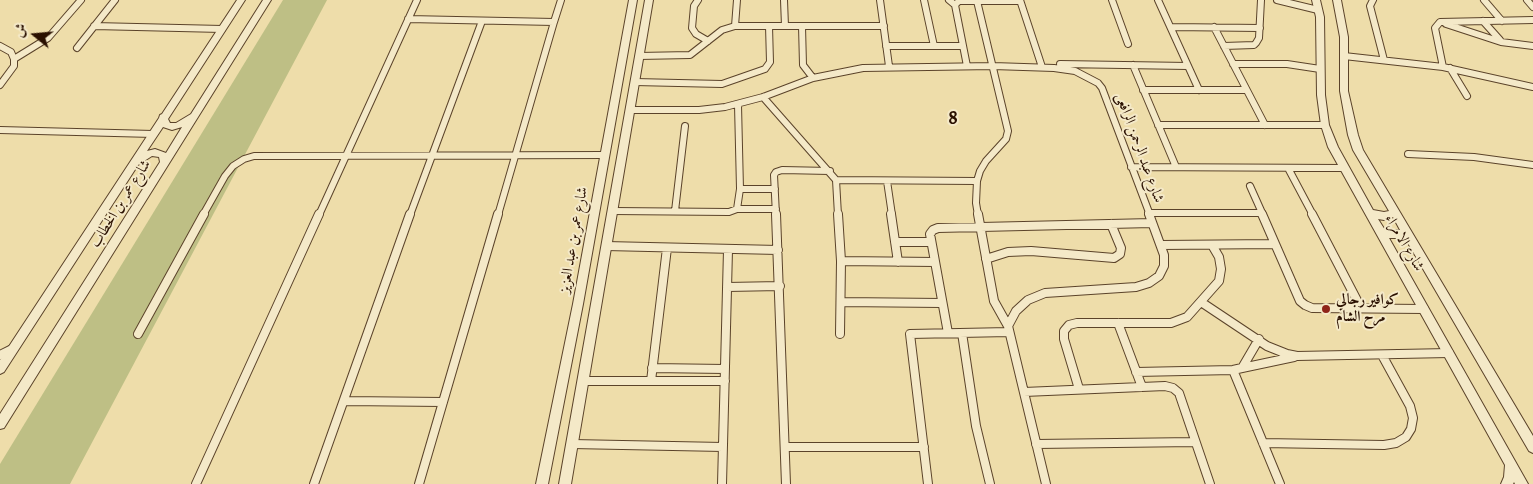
<!DOCTYPE html>
<html>
<head>
<meta charset="utf-8">
<style>
	body { margin:0 }
	#map { position:relative; width:1533px; height:484px; overflow:hidden; background:#eda; font-family:Alegreya,Amiri,serif }
	canvas { display:block }
	.north { position:absolute; left:10px; top:10px; width:50px; height:50px; -webkit-text-stroke:4px #f4e9c8; paint-order:stroke; rotate:287deg; font-size:14px; font-weight:700; line-height:20px; text-align:center; color:#2a1000 }
	.north::after { content:''; display:block; margin:auto; width:18px; height:22px; background:#2a1000; clip-path:polygon(50% 0,100% 100%,50% 72%,0 100%) }
</style>
</head>
<body>
<div id="map">
<canvas width="1533" height="484"></canvas>
<div class="north">ش</div>
</div>
<script>
const g = document.querySelector('canvas').getContext('2d');
g.lineJoin = 'round';
function fill(path, color) { g.fillStyle = color; g.fill(path, 'evenodd'); }
const toPath = rows => new Path2D(rows.map(r => 'M' + r).join(''));
function strokePath(path, color, width, dash) { g.strokeStyle = color; g.lineWidth = width; g.lineCap = dash ? 'butt' : 'round'; g.setLineDash(dash || []); g.stroke(path); }
function label(font, color, halo, rows, align = 'center') {
  g.font = font + ' Alegreya,Amiri,serif'; g.lineWidth = 4; g.setLineDash([]); g.textBaseline = 'middle'; g.strokeStyle = halo; g.fillStyle = color; for (const [text, x, y, turn = 0] of rows) {
    g.save(); g.translate(x, y); g.rotate((+turn || 0) * Math.PI / 180); g.textAlign = isNaN(turn) ? turn : align; if (halo) g.strokeText(text, 0, 0); g.fillText(text, 0, 0); g.restore();
  }
}
const green = toPath([
	[283,0,327,0,70,484,0,484,0,464]
]);
const minorFar1 = toPath([
	[698,0,694,6,692,28,696,34,708,41],
	[784,0,785,26],
	[880,0,889,66],
	[924,0,934,46],
	[949,0,955,5,967,66],
	[1020,0,1042,67],
	[1112,0,1128,44],
	[1158,0,1199,90],
	[1277,0,1318,10],
	[1373,0,1370,6,1384,60],
	[1484,0,1502,21],
	[1527,0,1533,7],
	[977,1,1008,131,1006,139,986,161,980,171,977,181,976,203,978,215],
	[955,5,959,1,1020,1],
	[408,19,554,22,561,0],
	[1483,21,1500,40],
	[1446,24,1501,42,1533,46],
	[94,26,222,29],
	[735,26,737,0],
	[802,26,803,65,813,78],
	[1171,27,1260,28],
	[1214,27,1265,125],
	[0,46,11,52,14,59,14,66,0,85],
	[886,46,963,46],
	[1224,46,1254,45,1256,43,1259,38,1261,0],
	[77,48,115,0],
	[639,56,690,55,722,30,735,26,884,26],
	[1344,56,1443,67,1533,87],
	[14,59,48,38,81,0],
	[1060,64,1188,66],
	[1233,64,1287,64,1320,69],
	[1133,65,1176,167],
	[1443,67,1435,28,1440,22,1533,20],
	[1450,68,1467,96],
	[635,82,722,84,765,69,770,62,769,26],
	[1143,90,1246,90],
	[763,97,836,180,838,215],
	[630,110,699,110,725,107,763,97,813,78,863,68,993,66,1054,68,1075,71,1098,83,1102,88,1150,215],
	[1158,125,1325,125],
	[0,130,153,134],
	[1408,154,1474,157,1533,165],
	[1131,167,1343,168],
	[1288,168,1313,215],
	[836,180,977,181],
	[887,181,892,215],
	[1250,186,1263,215],
	[740,189,775,189],
	[737,209,776,209],
	[613,211,729,212,737,209,740,189,738,105],
	[675,211,685,126],
	[1148,213,1261,213],
	[203,215,225,176,233,166,244,159,254,156,605,155],
	[319,215,417,0],
	[410,215,482,21],
	[498,215,554,22],
	[776,215,774,175,776,172,782,170,830,171]
]);
const minor = toPath([
	[776,214,786,484],
	[838,214,841,261,840,334],
	[891,214,898,262],
	[978,214,994,301,1008,326],
	[1262,214,1300,301,1305,305,1312,308,1424,309],
	[1312,214,1361,308],
	[895,242,931,242],
	[1161,245,1275,244],
	[606,246,778,250],
	[986,259,1008,252,1031,251,1114,258,1120,254,1121,248,1111,224],
	[841,261,935,262],
	[727,287,780,286],
	[841,302,942,303],
	[1201,302,1267,346,1287,354,1297,356,1449,353],
	[1118,323,1142,387],
	[948,333,930,234,933,230,938,228,1152,223],
	[962,333,976,426,990,484],
	[138,334,204,214],
	[0,355,12,349],
	[652,368,725,369],
	[1242,368,1294,357],
	[1233,370,1280,484],
	[1136,372,1233,370,1242,368,1259,339],
	[584,381,725,381],
	[651,381,667,248],
	[1079,389,1064,339,1064,331,1069,325,1077,323,1171,323,1187,317,1219,281,1221,269,1219,257,1212,245],
	[1024,392,1165,386,1173,388,1179,393,1210,484],
	[345,401,443,402],
	[1263,443,1384,445,1396,443,1406,437,1411,429,1413,418,1410,406,1382,355],
	[572,444,723,447],
	[1036,444,1195,442],
	[785,447,924,447],
	[196,484,319,214],
	[314,484,410,214],
	[419,484,498,214],
	[722,484,728,250],
	[928,484,910,334,1009,332],
	[1046,484,1008,326,1016,311,1028,300,1045,293,1136,287,1149,283,1159,276,1164,266,1164,255,1149,214]
]);
const tertiary = toPath([
	[237,0,245,0,168,119,170,123,176,123,191,114,263,0,271,0,4,428,0,429,0,414,160,162,159,157,152,156,138,165,4,372,0,374,0,360,159,118,160,115,162,114,237,0],
	[163,127,172,130,182,127,166,153,155,149,147,151,163,127],
	[629,0,637,0,583,304,548,484,536,484,573,304,629,0],
	[645,0,653,0,571,484,559,484,645,0],
	[1312,0,1320,0,1324,17,1325,95,1329,125,1338,147,1373,210,1384,212,1389,211,1353,150,1348,135,1340,91,1340,37,1333,0,1341,0,1348,37,1348,91,1358,135,1363,150,1533,436,1533,453,1529,451,1405,238,1389,238,1528,484,1515,484,1514,482,1513,484,1501,484,1504,477,1505,465,1328,147,1321,125,1317,95,1316,17,1312,0],
	[1393,217,1400,230,1385,230,1378,219,1384,220,1393,217]
]);
const markers = [
	[1326,309,5,"#8f2418"]
];
const streetNames = [
	["شارع عبد الرحمن الرافعى",1139,148,70],
	["شارع عمر بن الخطاب",121,204,-58],
	["شارع عمر بن عبد العزيز",574,240,-80],
	["شارع الامراء",1404,243,60]
];
const poiNames = [
	["كوافير رجالي",1336,300],
	["مرح الشام",1336,317]
];
const districtNames = [
	["8",953,119]
];
fill(green, '#bebf85');
strokePath(minorFar1, '#5b432a', 8);
strokePath(minor, '#5b432a', 10);
strokePath(tertiary, '#5b432a', 2);
strokePath(minorFar1, '#f4e9c8', 6);
strokePath(minor, '#f4e9c8', 8);
fill(tertiary, '#f4e9c8');
for (const [x, y, r, color] of markers) { const dot = new Path2D(); dot.arc(x, y, r, 0, 2 * Math.PI); g.fillStyle = color; g.fill(dot); strokePath(dot, '#f4e9c8', 2); }
label('15px', '#2a1000', '#f4e9c8', streetNames);
label('bold 15px', '#2a1000', '#f4e9c8', poiNames, 'left');
label('bold 20px', '#2a1000', '#f4e9c8', districtNames);
</script>
</body>
</html>
